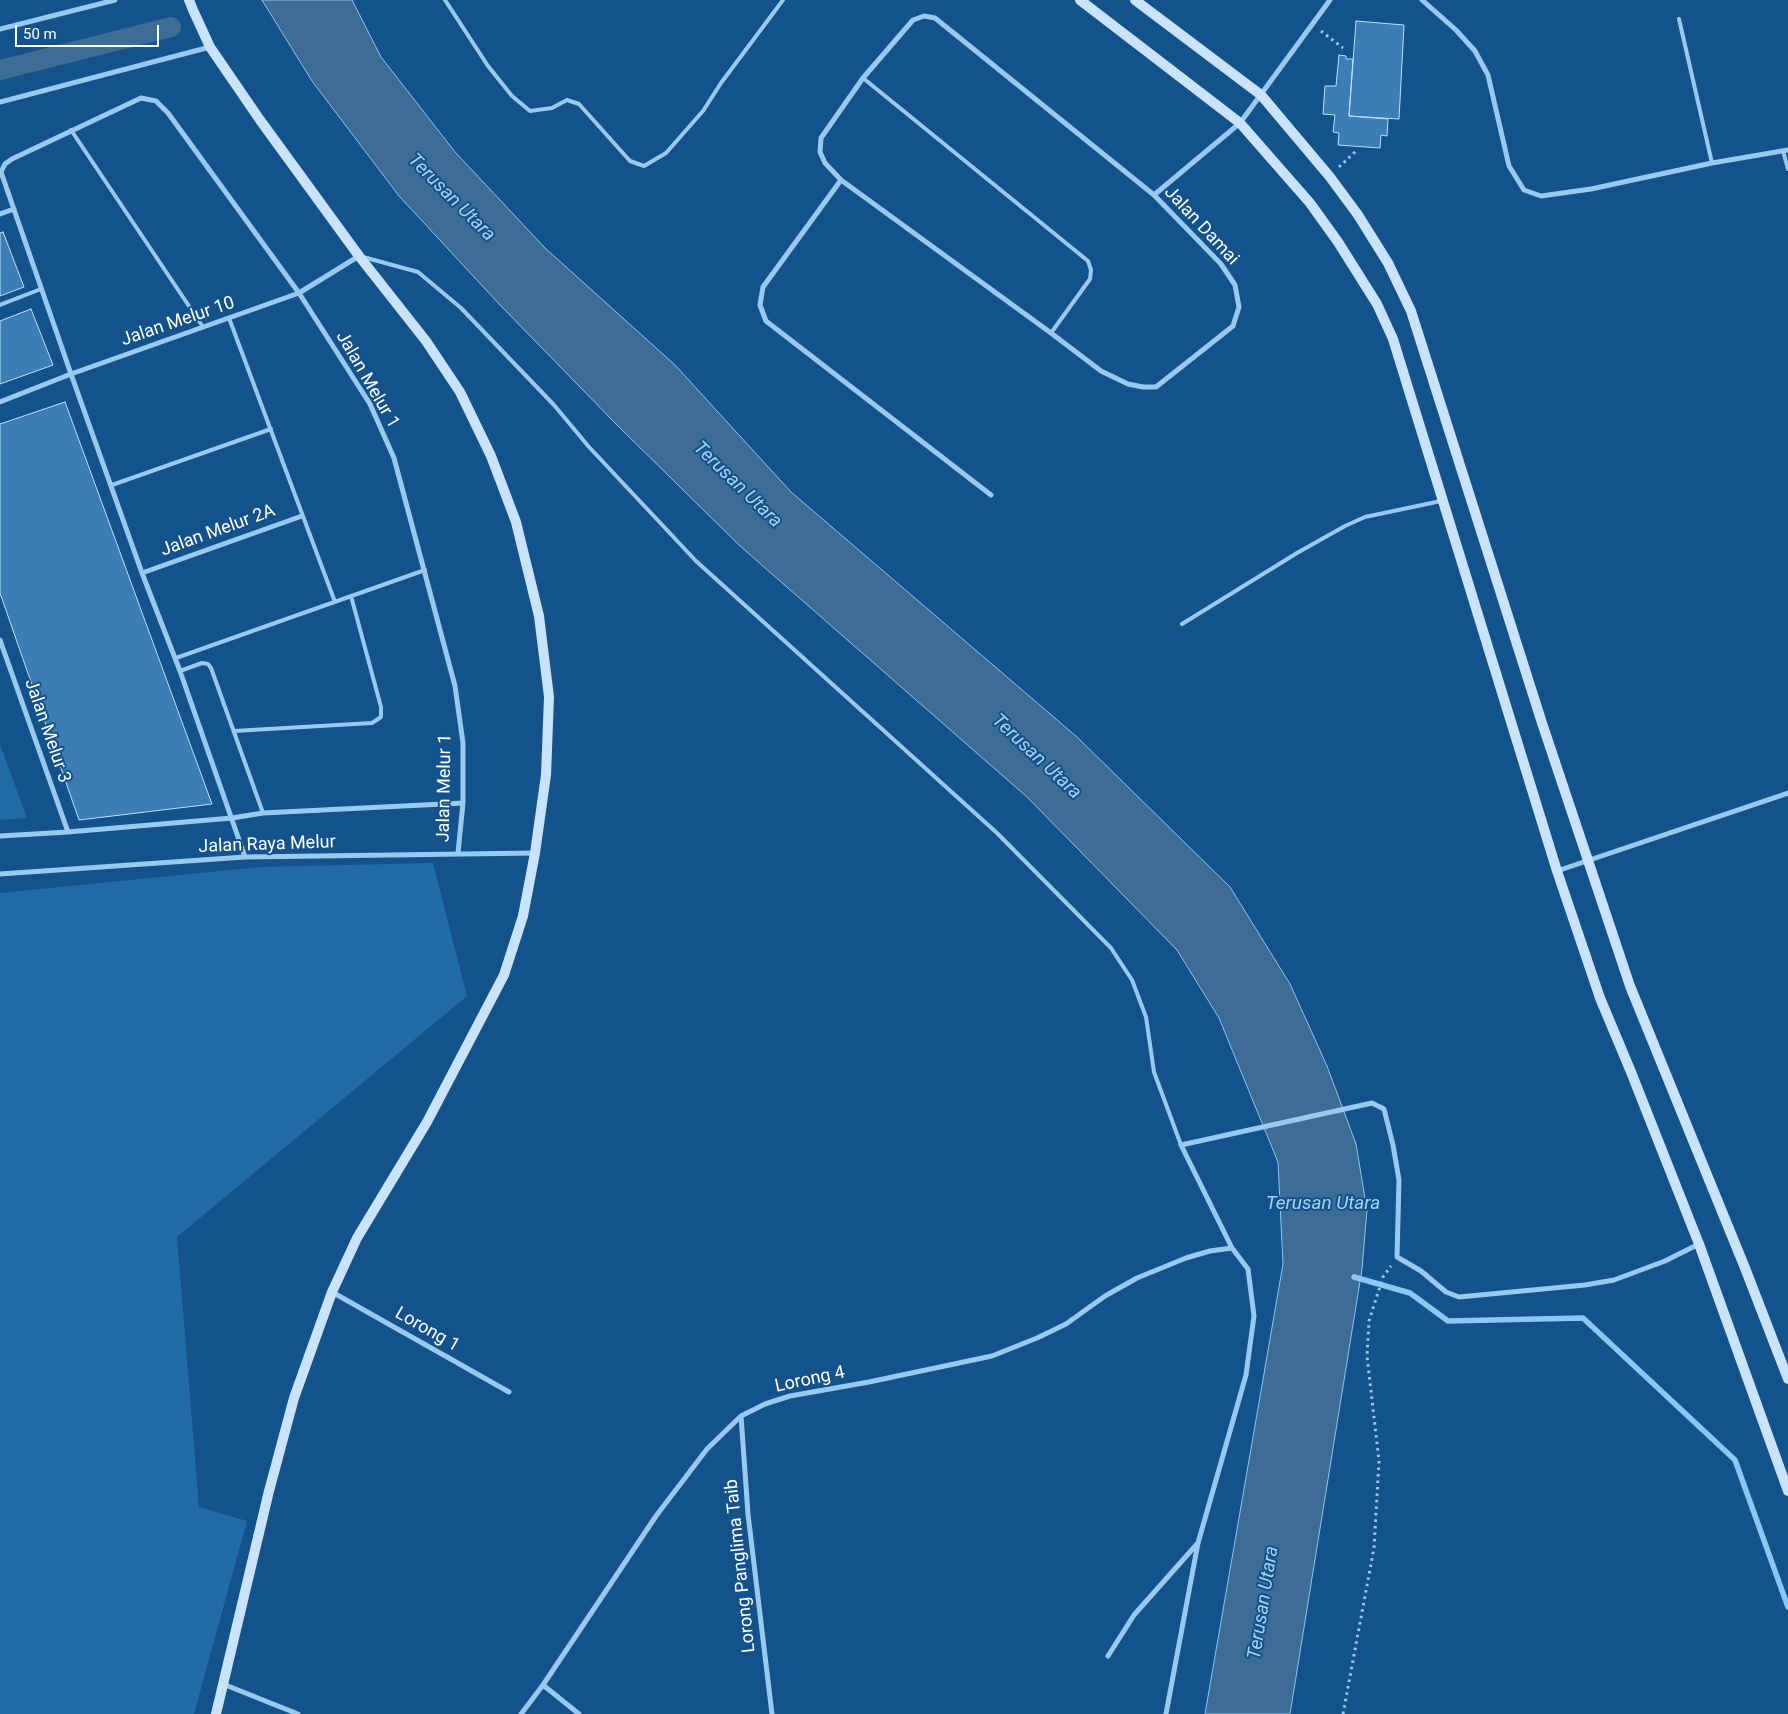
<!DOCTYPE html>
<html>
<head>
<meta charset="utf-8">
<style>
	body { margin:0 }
	#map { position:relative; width:1788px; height:1714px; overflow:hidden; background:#13528a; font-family:Roboto,sans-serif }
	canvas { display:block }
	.scale { position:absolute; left:15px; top:25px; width:144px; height:22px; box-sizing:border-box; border:2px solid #fff; border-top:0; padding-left:6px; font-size:15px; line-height:18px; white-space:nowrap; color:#fff; -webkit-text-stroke:4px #13528a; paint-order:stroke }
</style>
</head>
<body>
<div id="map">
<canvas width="1788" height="1714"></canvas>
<div class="scale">50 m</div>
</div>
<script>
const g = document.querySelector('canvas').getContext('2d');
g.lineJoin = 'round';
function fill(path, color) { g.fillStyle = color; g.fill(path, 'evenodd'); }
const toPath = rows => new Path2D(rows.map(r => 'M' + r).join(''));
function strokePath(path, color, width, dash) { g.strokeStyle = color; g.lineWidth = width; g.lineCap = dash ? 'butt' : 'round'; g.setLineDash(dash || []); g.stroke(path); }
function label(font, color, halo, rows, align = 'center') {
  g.font = font + ' Roboto,sans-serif'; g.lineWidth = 4; g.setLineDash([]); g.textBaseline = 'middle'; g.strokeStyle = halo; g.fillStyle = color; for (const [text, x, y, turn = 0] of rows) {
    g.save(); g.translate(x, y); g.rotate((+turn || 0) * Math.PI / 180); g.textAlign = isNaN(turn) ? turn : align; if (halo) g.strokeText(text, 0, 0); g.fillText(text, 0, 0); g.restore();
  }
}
const green = toPath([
	[0,744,27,818,0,820],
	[433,863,467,996,177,1237,199,1507,247,1521,194,1714,0,1714,0,893,260,867]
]);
const water = toPath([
	[262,0,352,0,381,57,455,152,545,248,675,365,791,492,1077,737,1230,887,1290,984,1327,1066,1356,1144,1367,1210,1362,1269,1290,1714,1205,1714,1283,1264,1278,1162,1219,1018,1177,950,1027,797,740,546,617,425,500,305,399,196,312,81,262,0]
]);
const stream = toPath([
	[1354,1277,1410,1293,1448,1321,1583,1318,1735,1460,1788,1607]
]);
const canal = toPath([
	[0,70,171,27]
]);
const building = toPath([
	[1356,21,1404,25,1399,119,1349,116,1356,21],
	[1339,55,1346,56,1346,59,1353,59,1349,116,1388,119,1387,136,1381,135,1380,148,1338,145,1339,133,1333,132,1335,115,1323,114,1325,86,1336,86,1339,55],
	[3,232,24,287,0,296,0,233,3,232],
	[31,309,53,365,0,384,0,321,31,309],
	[65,402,212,804,79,820,0,593,0,424,65,402]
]);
const path = toPath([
	[1321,31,1343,48],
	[1339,167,1357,150],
	[1343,1714,1374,1548,1379,1461,1367,1356,1369,1321,1383,1277,1391,1266]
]);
const lane = toPath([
	[445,0,488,66,512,96,530,111,552,108,567,100,579,104,630,161,644,166,666,153,703,111,721,83,783,0],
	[1679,19,1712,163],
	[863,78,1088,261,1091,270,1090,279,1051,333],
	[71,130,203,327],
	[1783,151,1788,169],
	[363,257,418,272,461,308,554,405,589,447,696,561,997,833,1111,948,1132,980,1146,1017,1154,1072,1181,1145],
	[0,305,41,289],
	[229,318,335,602],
	[112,485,271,429],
	[1182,624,1297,553,1345,526,1365,517,1441,501],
	[176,658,425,570],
	[180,671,202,663,208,664,211,668,263,813],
	[234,731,372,723,381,717,381,707,351,596]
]);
const street = toPath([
	[1422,0,1456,30,1475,51,1488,75,1509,166,1524,190,1541,196,1591,189,1712,163,1788,150],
	[924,16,935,18,1154,195,1221,264,1235,285,1239,307,1233,326,1156,387,1143,387,1128,384,1101,371,1051,333,841,180,825,163,820,152,821,138,863,78,913,20,924,16],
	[0,29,115,0],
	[0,102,210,47],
	[841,180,763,287,760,305,766,321,991,495],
	[1154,195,1240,123,1330,0],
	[0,214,14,209],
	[0,402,71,374,299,293,359,256],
	[142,573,302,516],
	[0,640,68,832],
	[0,836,68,832,232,818,263,813,463,803],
	[245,857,180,671,142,573,71,374,1,172,5,164,12,159,141,98,156,101,168,113,299,293,370,404,394,458,455,686,463,743,463,803,458,853],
	[1557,871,1788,793],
	[0,874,245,857,535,853],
	[332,1292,509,1392],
	[741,1416,748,1514,772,1714],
	[1108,1656,1134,1615,1197,1544],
	[223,1684,298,1714],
	[543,1685,579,1714],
	[521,1714,543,1685,656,1516,707,1449,741,1416,765,1404,790,1396,869,1382,992,1356,1037,1338,1066,1324,1105,1296,1137,1278,1186,1258,1210,1251,1232,1248],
	[1166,1714,1198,1543,1246,1375,1254,1316,1248,1269,1232,1248,1181,1145,1372,1103,1384,1109,1393,1145,1399,1180,1397,1257,1421,1271,1446,1292,1459,1297,1585,1285,1614,1280,1665,1261,1699,1244]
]);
const secondary = toPath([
	[189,0,193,10,210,47,260,120,359,256,426,341,460,392,491,456,516,522,539,616,549,697,546,775,535,853,523,916,504,975,427,1122,357,1238,332,1292,294,1398,269,1491,216,1714],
	[1080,0,1240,123,1310,203,1338,242,1377,304,1393,339,1557,871,1600,998,1631,1072,1699,1244,1788,1491],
	[1135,0,1261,95,1330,177,1358,215,1388,263,1411,311,1542,723,1630,986,1745,1268,1788,1379]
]);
const streetNames = [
	["Jalan Damai",1201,226,47],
	["Jalan Melur 10",178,322,-19],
	["Jalan Melur 1",367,380,60],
	["Jalan Melur 2A",218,531,-20],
	["Jalan Melur 3",47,731,71],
	["Jalan Melur 1",445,788,-89],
	["Jalan Raya Melur",267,845,-2],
	["Lorong 1",427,1330,30],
	["Lorong 4",810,1380,-12],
	["Lorong Panglima Taib",741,1566,-96]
];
const waterNames = [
	["Terusan Utara",451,198,45],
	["Terusan Utara",737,485,44],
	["Terusan Utara",1036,757,43],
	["Terusan Utara",1323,1204],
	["Terusan Utara",1264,1603,-81]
];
fill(green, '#226ba8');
fill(water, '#3d6c95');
strokePath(water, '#8cc6f4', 1);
strokePath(stream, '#8cc6f4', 5.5);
strokePath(canal, '#3d6c95', 20);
fill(building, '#3b7db4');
strokePath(building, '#c0e1fc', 1);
strokePath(path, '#9ac9f0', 3, [2.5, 4]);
strokePath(lane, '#9ac9f0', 4);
strokePath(street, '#9ac9f0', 5);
strokePath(secondary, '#c8e3fb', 10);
label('18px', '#fff', '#13528a', streetNames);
label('italic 19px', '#a6d3f8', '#13528a', waterNames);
</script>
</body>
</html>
